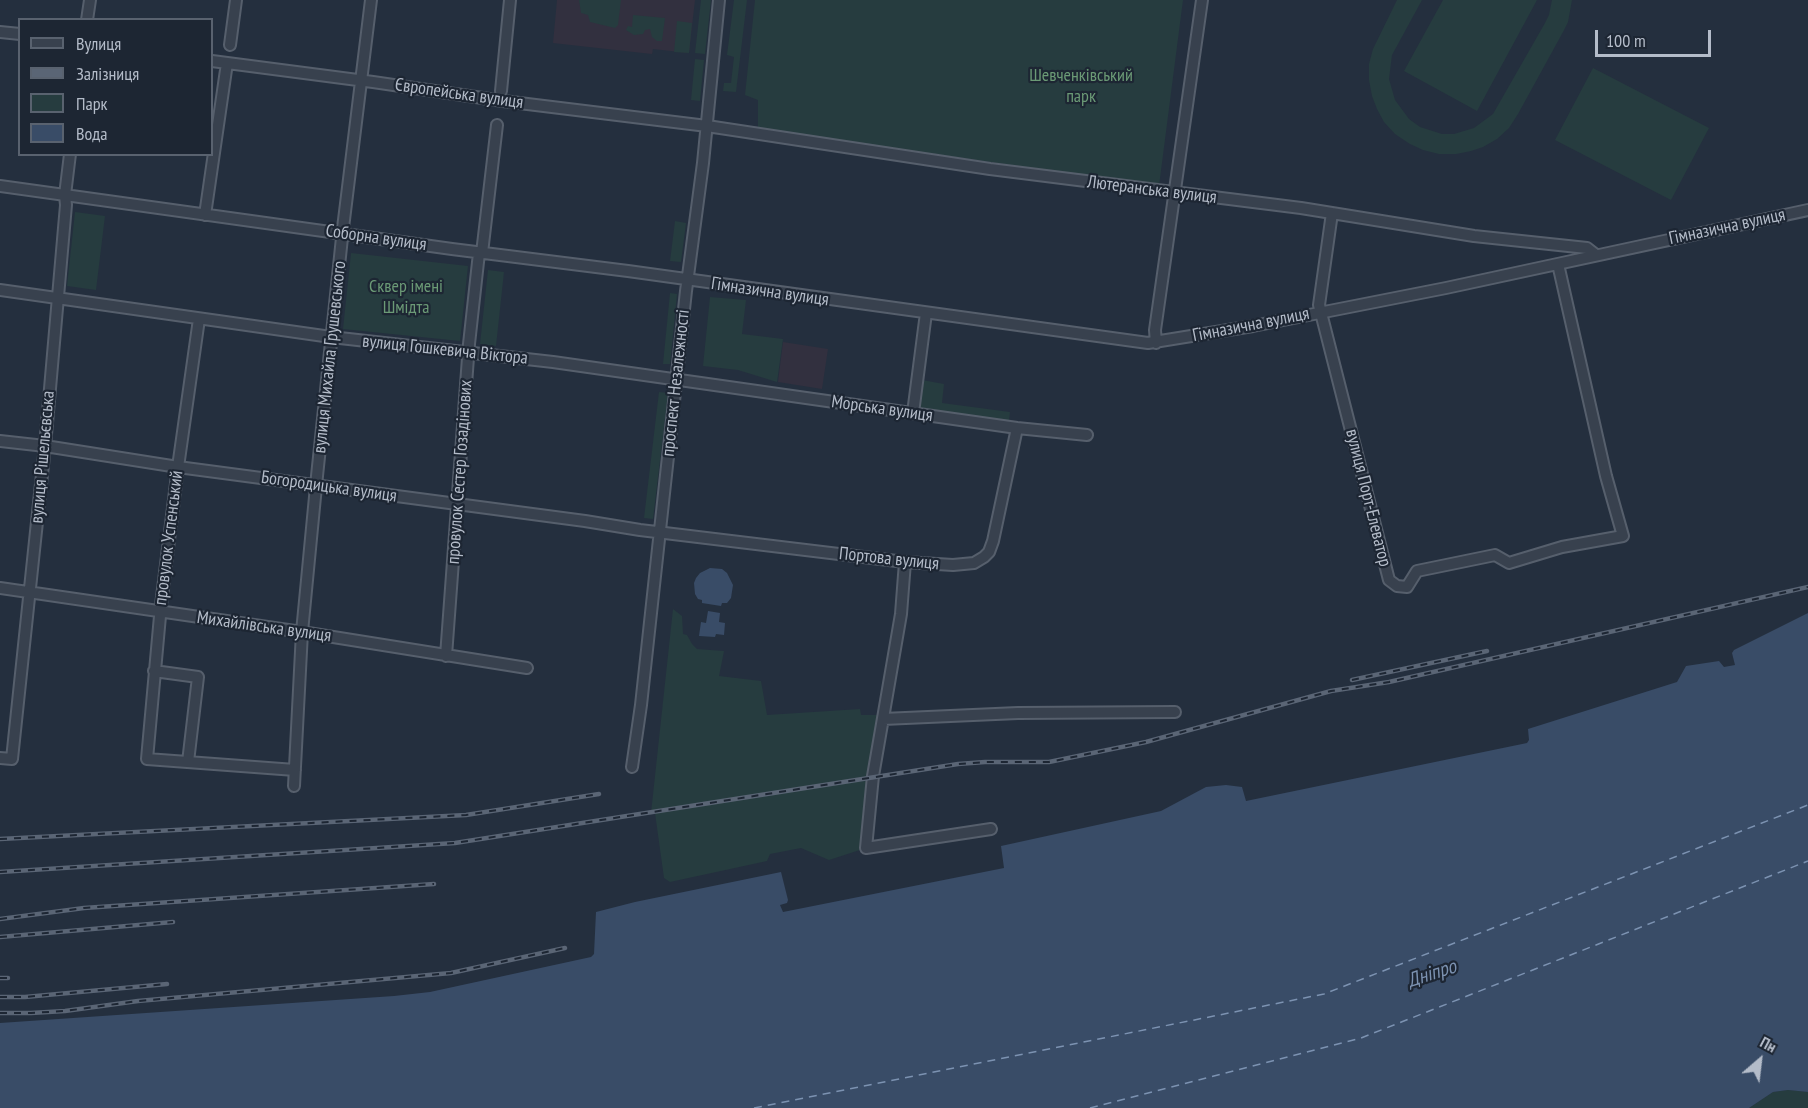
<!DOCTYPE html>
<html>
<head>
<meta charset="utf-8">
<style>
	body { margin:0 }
	#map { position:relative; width:1808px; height:1108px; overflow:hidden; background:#242f3e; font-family:"PT Sans Narrow",sans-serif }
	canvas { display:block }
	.legend { position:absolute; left:18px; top:18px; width:195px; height:138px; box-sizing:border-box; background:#1d2633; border:2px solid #59626f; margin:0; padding:8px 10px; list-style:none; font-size:18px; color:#b4bcc9 }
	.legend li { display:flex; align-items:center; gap:12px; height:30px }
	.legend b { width:30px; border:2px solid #59626f }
	.north { position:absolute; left:1730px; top:1030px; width:60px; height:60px; -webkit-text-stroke:4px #1d2633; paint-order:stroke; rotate:28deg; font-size:16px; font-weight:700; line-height:24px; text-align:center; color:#b4bcc9 }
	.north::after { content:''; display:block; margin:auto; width:21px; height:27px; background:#b4bcc9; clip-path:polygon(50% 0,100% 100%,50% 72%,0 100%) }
	.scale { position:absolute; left:1595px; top:30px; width:116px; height:27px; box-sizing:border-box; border:3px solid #b4bcc9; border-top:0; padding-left:8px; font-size:18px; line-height:21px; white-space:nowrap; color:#b4bcc9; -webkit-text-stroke:4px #1d2633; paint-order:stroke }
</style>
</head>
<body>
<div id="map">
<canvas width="1808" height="1108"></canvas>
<ul class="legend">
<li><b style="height:8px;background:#38414e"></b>Вулиця</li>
<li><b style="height:8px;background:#5a6575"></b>Залізниця</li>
<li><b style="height:16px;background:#263c3f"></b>Парк</li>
<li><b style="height:16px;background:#394c67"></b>Вода</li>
</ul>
<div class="north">Пн</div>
<div class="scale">100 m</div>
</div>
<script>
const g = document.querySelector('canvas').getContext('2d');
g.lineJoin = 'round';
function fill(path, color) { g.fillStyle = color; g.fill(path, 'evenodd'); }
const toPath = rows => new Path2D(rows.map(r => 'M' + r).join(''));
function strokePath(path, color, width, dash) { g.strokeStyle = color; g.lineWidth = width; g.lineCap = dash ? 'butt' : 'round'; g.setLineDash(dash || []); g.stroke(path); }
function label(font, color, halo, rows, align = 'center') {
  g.font = font + ' "PT Sans Narrow",sans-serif'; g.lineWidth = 4.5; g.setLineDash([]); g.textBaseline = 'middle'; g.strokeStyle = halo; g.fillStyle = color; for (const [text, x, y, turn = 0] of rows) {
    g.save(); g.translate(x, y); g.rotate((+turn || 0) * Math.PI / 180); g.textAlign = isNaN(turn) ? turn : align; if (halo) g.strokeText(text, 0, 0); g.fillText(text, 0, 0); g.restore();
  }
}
const medical = toPath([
	[557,0,695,0,689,53,653,49,652,54,553,43],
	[783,342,828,349,822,389,778,382]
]);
const green = toPath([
	[579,0,621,0,618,25,615,28,590,22,588,15,581,13],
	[701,0,711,0,705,54,695,53],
	[734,0,747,0,736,92,723,91,724,83,731,83,734,57,727,55],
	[755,0,1183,0,1159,186,758,129,758,100,745,95],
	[1397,0,1422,0,1392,55,1389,79,1395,100,1409,119,1420,127,1442,134,1454,134,1474,128,1493,114,1545,23,1549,15,1552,0,1572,0,1568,22,1563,32,1518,114,1509,128,1497,139,1483,147,1471,151,1456,154,1439,154,1423,150,1410,144,1395,134,1384,122,1377,109,1372,96,1369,80,1369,64,1373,49],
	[1443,0,1537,0,1477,111,1404,71],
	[633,15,665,18,662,41,657,41,652,37,650,29,645,30,643,34,634,35,626,30,628,26,632,27],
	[677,21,692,23,689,53,674,52],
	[695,59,704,60,700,101,691,100],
	[1593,68,1709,128,1671,200,1555,140],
	[75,212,105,216,96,290,67,286],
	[675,221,686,223,681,262,670,261],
	[351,253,468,266,460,341,343,329],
	[488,270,504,272,496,346,480,344],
	[670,293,677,294,670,364,663,364],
	[710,297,746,300,742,334,783,339,777,382,738,370,703,366],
	[922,380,944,384,942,403,1010,412,1009,421,922,409,919,405],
	[659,392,668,393,653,519,644,518],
	[673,609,682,616,683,634,687,635,692,644,697,649,724,651,719,676,761,681,767,715,860,709,861,715,884,715,866,848,829,860,801,848,770,854,767,861,670,882,664,878,655,813,651,813],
	[1788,1090,1808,1092,1808,1108,1749,1108,1773,1092]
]);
const water = toPath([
	[710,568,722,569,727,573,733,585,731,598,727,603,722,603,721,606,702,603,702,600,698,599,695,594,694,583,696,578,700,573],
	[708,611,720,613,719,622,725,623,724,635,716,634,715,637,699,636,701,622,706,623],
	[1808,613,1808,1092,1788,1090,1773,1092,1749,1108,0,1108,0,1023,394,996,430,992,591,957,594,954,596,912,635,902,781,872,788,900,787,903,780,905,783,912,1004,868,1001,846,1161,811,1206,787,1226,785,1242,787,1246,801,1527,743,1529,740,1528,729,1677,682,1686,666,1719,661,1724,667,1735,665,1732,653,1734,650]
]);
const ferry = toPath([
	[754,1108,1324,994,1808,805],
	[1090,1108,1361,1038,1808,861]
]);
const minor = toPath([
	[87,20,90,0],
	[0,32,20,34],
	[230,45,236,0],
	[212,61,373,82,503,101,707,126,990,169,1301,208,1474,236,1587,248,1596,255],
	[501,91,510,0],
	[0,186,452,249,628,271,1148,343,1253,326,1446,288,1808,210],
	[1332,213,1319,305,1389,580,1397,586,1407,587,1417,571,1495,555,1509,563,1562,547,1623,536,1606,476,1558,264],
	[205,215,227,63],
	[482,253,497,125],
	[0,290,331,337,553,362,1017,428,1087,435],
	[199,319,178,467,161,605,147,759,295,770],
	[1156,343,1155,330,1202,0],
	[913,413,926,313],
	[0,441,45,446,178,467,585,521,640,530,905,562,953,565,974,563,984,557,989,552,993,541,1017,428],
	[905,562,901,614,873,776,866,848,991,829],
	[0,588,302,632,527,668],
	[446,656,469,344,479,253],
	[154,671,198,677,188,762],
	[883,719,1018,713,1175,712],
	[0,758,12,759,45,446,66,205,65,195,70,154],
	[632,767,641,705,686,291,703,163,719,0],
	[294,786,302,632,317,476,343,228,371,0]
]);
const rail = toPath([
	[1352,680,1487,651],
	[0,839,466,815,599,794],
	[0,872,455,843,958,764,985,762,1049,762,1146,742,1331,691,1389,682,1808,587],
	[0,919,84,908,434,884],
	[0,937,173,922],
	[0,978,8,978],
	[0,997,25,997,167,984],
	[0,1013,31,1013,65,1011,138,1001,451,973,565,948]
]);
const parkNames = [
	["Шевченківський",1081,76],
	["парк",1081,97],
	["Сквер імені",406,287],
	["Шмідта",406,308]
];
const streetNames = [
	["Європейська вулиця",459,94,8],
	["Лютеранська вулиця",1152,190,7],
	["Гімназична вулиця",1727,227,-12],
	["Соборна вулиця",376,238,8],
	["Гімназична вулиця",770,292,8],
	["Гімназична вулиця",1251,325,-11],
	["вулиця Гошкевича Віктора",445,350,6],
	["вулиця Михайла Грушевського",330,357,-84],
	["проспект Незалежності",676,383,-84],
	["Морська вулиця",882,409,8],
	["вулиця Рішельєвська",43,457,-85],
	["провулок Сестер Гозадінових",460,472,-86],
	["Богородицька вулиця",329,487,8],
	["вулиця Порт-Елеватор",1368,498,76],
	["провулок Успенський",169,538,-83],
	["Портова вулиця",889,559,6],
	["Михайлівська вулиця",264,627,8]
];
const waterNames = [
	["Дніпро",1432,974,-18]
];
fill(medical, '#32303f');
fill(green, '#263c3f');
fill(water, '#394c67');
strokePath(ferry, '#7c92b1', 1.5, [8, 6]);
strokePath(minor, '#565f6c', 14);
strokePath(minor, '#38414e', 10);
strokePath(rail, '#5a6575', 4.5);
strokePath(rail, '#1d2633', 2, [7]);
label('18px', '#6b9a76', '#1d2633', parkNames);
label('18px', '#b4bcc9', '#1d2633', streetNames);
label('italic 20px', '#7c92b1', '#1d2633', waterNames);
</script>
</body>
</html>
